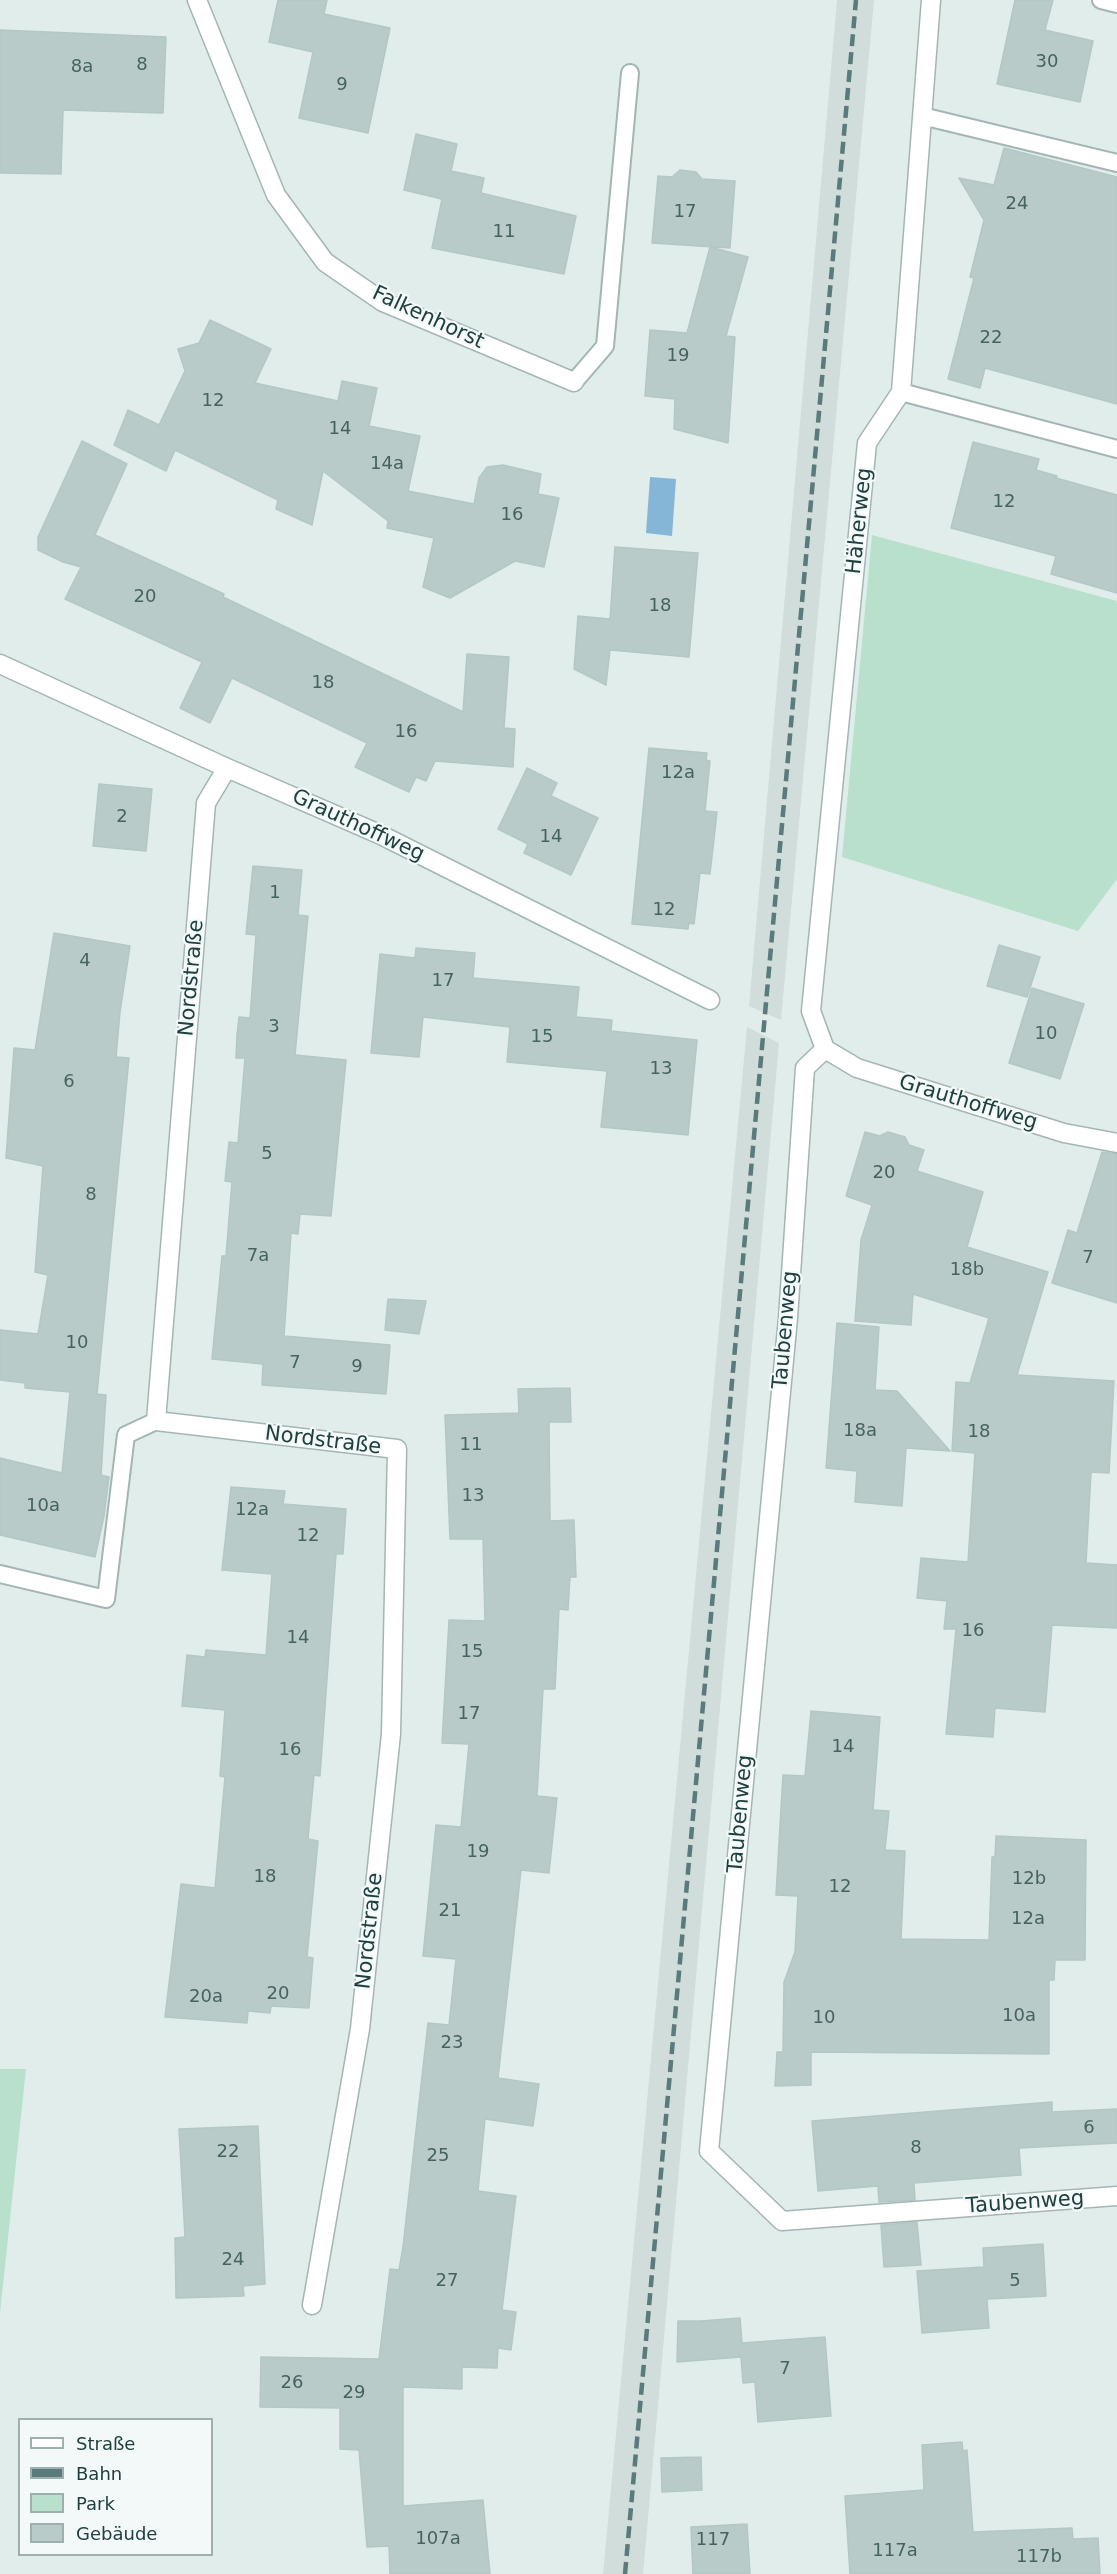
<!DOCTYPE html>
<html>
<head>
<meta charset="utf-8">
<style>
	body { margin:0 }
	#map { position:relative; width:1117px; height:2574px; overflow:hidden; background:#e1edeb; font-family:"DejaVu Sans",sans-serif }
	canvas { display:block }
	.legend { position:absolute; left:18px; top:2418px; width:195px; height:138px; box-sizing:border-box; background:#f2f9f8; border:2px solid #9eafae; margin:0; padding:8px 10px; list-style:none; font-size:18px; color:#20403f }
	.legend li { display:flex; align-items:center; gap:12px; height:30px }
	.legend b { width:30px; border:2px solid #9eafae }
</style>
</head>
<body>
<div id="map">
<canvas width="1117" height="2574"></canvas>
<ul class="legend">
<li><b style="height:8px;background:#fff"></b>Straße</li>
<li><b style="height:8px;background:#5a7b7b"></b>Bahn</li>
<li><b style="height:16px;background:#b8e0cd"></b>Park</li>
<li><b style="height:16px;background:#b9cbc8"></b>Gebäude</li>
</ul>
</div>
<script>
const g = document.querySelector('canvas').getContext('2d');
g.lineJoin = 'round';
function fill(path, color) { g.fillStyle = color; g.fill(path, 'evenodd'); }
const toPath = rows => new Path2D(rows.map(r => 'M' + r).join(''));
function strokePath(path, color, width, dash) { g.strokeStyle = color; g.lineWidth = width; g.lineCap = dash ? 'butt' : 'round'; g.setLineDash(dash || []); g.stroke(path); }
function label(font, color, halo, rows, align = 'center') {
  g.font = font + ' "DejaVu Sans",sans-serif'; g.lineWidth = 4.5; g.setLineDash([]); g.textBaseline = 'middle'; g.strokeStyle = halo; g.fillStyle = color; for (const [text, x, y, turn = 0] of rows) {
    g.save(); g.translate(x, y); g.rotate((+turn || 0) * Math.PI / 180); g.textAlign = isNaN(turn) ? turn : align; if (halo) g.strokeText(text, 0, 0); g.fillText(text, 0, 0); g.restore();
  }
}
const built = toPath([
	[837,0,874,0,781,1020,749,1006],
	[747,1027,779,1043,643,2574,603,2574]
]);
const green = toPath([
	[872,535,1117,601,1117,879,1078,931,842,857],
	[0,2069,26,2069,0,2313]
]);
const water = toPath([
	[650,477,676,479,672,536,646,533]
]);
const building = toPath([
	[278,0,327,0,324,14,390,28,368,133,299,118,313,52,269,42,278,0],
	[1015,0,1053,0,1045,30,1093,41,1080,102,997,84,1015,0],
	[0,30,166,37,163,113,63,110,61,174,0,173,0,30],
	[416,134,457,144,451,171,484,178,481,193,576,216,564,274,432,248,442,199,404,190,416,134],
	[1004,148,1117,177,1117,404,985,368,980,388,948,379,974,278,970,277,984,220,959,178,994,185,1004,148],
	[680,170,696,172,702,179,735,181,730,248,652,243,658,176,672,177,680,170],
	[710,247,748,257,726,336,735,337,728,443,674,429,675,399,645,396,650,330,687,333,710,247],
	[210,320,271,349,255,383,338,401,342,381,377,388,369,426,420,436,408,491,474,504,479,478,487,467,503,465,541,474,538,494,559,498,544,567,515,561,450,598,423,587,434,538,387,528,388,521,323,471,312,525,276,509,278,500,175,450,166,471,114,445,128,410,159,425,185,371,178,349,199,343,210,320],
	[82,441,127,464,95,535,224,594,223,597,463,712,467,654,509,657,504,728,515,729,513,767,435,761,426,781,416,777,409,792,355,767,367,743,232,678,210,723,180,708,202,662,65,599,81,567,63,562,38,550,38,537,82,441],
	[973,442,1039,459,1036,470,1057,476,1056,478,1117,495,1117,593,1051,574,1056,556,951,528,973,442],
	[615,547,698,553,689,657,610,650,606,685,574,669,578,616,610,619,615,547],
	[649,748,707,753,706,760,710,761,705,811,717,812,710,874,700,873,694,924,689,923,688,929,632,924,649,748],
	[527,768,557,783,551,796,598,818,571,875,524,853,528,844,498,829,527,768],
	[99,784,152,789,146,851,93,846,99,784],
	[253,866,302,870,298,915,308,916,295,1055,346,1060,331,1216,300,1214,298,1234,291,1233,284,1336,390,1345,386,1394,262,1385,263,1364,212,1359,222,1256,226,1256,232,1182,225,1181,229,1142,238,1143,245,1058,236,1058,237,1035,239,1017,250,1018,256,935,246,934,253,866],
	[54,933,130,946,120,1012,116,1057,129,1058,97,1394,106,1395,101,1475,109,1477,104,1516,95,1557,0,1535,0,1458,62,1473,70,1392,25,1388,25,1383,0,1380,0,1330,38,1334,48,1275,35,1272,43,1166,6,1158,14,1048,35,1050,54,933],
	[999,945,1040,957,1027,997,987,986,999,945],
	[416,948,475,953,473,978,579,987,576,1017,612,1020,611,1031,697,1040,688,1135,601,1127,607,1071,507,1062,510,1027,423,1017,419,1057,371,1053,380,954,415,958,416,948],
	[1032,988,1084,1004,1060,1079,1009,1063,1032,988],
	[865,1132,880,1136,888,1132,905,1137,909,1145,924,1150,917,1171,983,1192,967,1247,1048,1272,1017,1375,1114,1381,1109,1473,1091,1472,1086,1563,1117,1565,1117,1628,1052,1625,1045,1712,995,1708,993,1737,946,1734,956,1629,944,1629,947,1601,917,1598,921,1558,968,1562,975,1453,952,1451,956,1382,970,1383,989,1318,913,1294,911,1325,855,1321,861,1240,872,1205,846,1196,865,1132],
	[1102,1152,1117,1154,1117,1303,1052,1283,1068,1230,1077,1233,1102,1152],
	[388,1299,426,1301,419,1334,385,1330,388,1299],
	[837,1323,879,1327,875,1390,897,1391,950,1451,906,1448,902,1506,855,1502,857,1471,826,1468,837,1323],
	[570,1388,571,1422,549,1422,550,1521,574,1520,576,1577,570,1577,568,1610,559,1609,555,1689,543,1689,537,1796,557,1798,549,1873,521,1870,498,2078,539,2084,533,2126,485,2119,478,2191,516,2196,502,2310,516,2312,511,2350,498,2348,497,2368,462,2367,462,2389,403,2387,403,2506,483,2500,490,2574,390,2574,389,2546,367,2547,359,2450,340,2449,340,2408,260,2407,261,2357,379,2359,390,2269,399,2270,403,2247,428,2023,449,2025,456,1959,423,1956,436,1825,461,1827,469,1744,442,1743,449,1620,485,1621,483,1539,450,1539,445,1415,519,1413,518,1389,570,1388],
	[231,1487,285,1491,283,1504,346,1509,343,1554,336,1554,320,1776,314,1775,308,1839,318,1841,307,1957,313,1958,309,2008,271,2006,270,2013,248,2011,247,2023,165,2017,181,1884,215,1888,225,1777,220,1776,225,1710,182,1706,187,1655,205,1657,206,1650,266,1655,272,1574,222,1570,231,1487],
	[811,1711,880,1717,873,1810,889,1811,885,1850,905,1851,901,1939,989,1940,992,1857,995,1857,996,1836,1086,1840,1085,1960,1055,1960,1054,1980,1049,1980,1049,2054,811,2052,811,2085,775,2086,777,2052,783,2052,784,1982,795,1952,798,1896,776,1895,783,1775,805,1776,811,1711],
	[1052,2102,1052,2112,1117,2109,1117,2143,1019,2148,1021,2175,914,2183,915,2200,879,2202,878,2186,818,2191,812,2121,1052,2102],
	[258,2126,265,2284,243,2286,244,2296,176,2298,175,2238,185,2237,179,2129,258,2126],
	[917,2222,921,2265,884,2267,881,2225,917,2222],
	[1043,2244,1046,2296,987,2299,989,2328,922,2333,917,2271,984,2267,983,2248,1043,2244],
	[740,2318,742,2343,825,2337,831,2416,758,2422,755,2382,743,2383,741,2357,677,2362,678,2321,701,2321,740,2318],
	[962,2442,963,2451,967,2450,973,2532,1072,2528,1073,2539,1098,2538,1100,2574,850,2574,845,2496,924,2490,922,2445,962,2442],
	[701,2457,702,2490,662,2492,661,2458,701,2457],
	[747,2524,750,2574,693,2574,691,2527,747,2524]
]);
const service = toPath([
	[1101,0,1117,4],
	[922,116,1117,163],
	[574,382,605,346,630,73],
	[901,392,1117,449],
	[0,1574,106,1599,126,1435,156,1421]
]);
const minor = toPath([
	[197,0,276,195,325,262,383,302,574,382],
	[0,664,227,768,379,834,710,1000],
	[227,768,206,803,156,1421,397,1449,391,1734,360,2029,312,2305],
	[825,1049,805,1068,788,1318,709,2151,782,2221,1117,2196],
	[825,1049,811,1011,867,443,901,392,931,0],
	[825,1049,857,1068,1064,1133,1117,1143]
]);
const rail = toPath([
	[625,2574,856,0]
]);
const numberNames = [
	["30",1047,62],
	["8",142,65],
	["8a",82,67],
	["9",342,85],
	["24",1017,204],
	["17",685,212],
	["11",504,232],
	["22",991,338],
	["19",678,356],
	["12",213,401],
	["14",340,429],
	["14a",387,464],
	["12",1004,502],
	["16",512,515],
	["20",145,597],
	["18",660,606],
	["18",323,683],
	["16",406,732],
	["12a",678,773],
	["2",122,817],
	["14",551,837],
	["1",275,893],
	["12",664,910],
	["4",85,961],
	["17",443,981],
	["3",274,1027],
	["10",1046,1034],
	["15",542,1037],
	["13",661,1069],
	["6",69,1082],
	["5",267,1154],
	["20",884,1173],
	["8",91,1195],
	["7a",258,1256],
	["7",1088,1258],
	["18b",967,1270],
	["10",77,1343],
	["7",295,1363],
	["9",357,1367],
	["18a",860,1431],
	["18",979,1432],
	["11",471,1445],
	["13",473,1496],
	["10a",43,1506],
	["12a",252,1510],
	["12",308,1536],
	["16",973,1631],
	["14",298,1638],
	["15",472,1652],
	["17",469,1714],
	["14",843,1747],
	["16",290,1750],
	["19",478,1852],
	["18",265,1877],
	["12b",1029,1879],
	["12",840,1887],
	["21",450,1911],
	["12a",1028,1919],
	["20",278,1994],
	["20a",206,1997],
	["10a",1019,2016],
	["10",824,2018],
	["23",452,2043],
	["6",1089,2128],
	["8",916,2148],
	["22",228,2152],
	["25",438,2156],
	["24",233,2260],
	["27",447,2281],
	["5",1015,2281],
	["7",785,2369],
	["26",292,2383],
	["29",354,2393],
	["107a",438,2539],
	["117",713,2540],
	["117a",895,2551],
	["117b",1039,2557]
];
const streetNames = [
	["Falkenhorst",428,318,25],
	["Häherweg",860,521,-84],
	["Grauthoffweg",358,826,25],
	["Nordstraße",192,978,-85],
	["Grauthoffweg",968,1103,17],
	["Taubenweg",786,1330,-85],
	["Nordstraße",323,1441,7],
	["Taubenweg",741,1814,-85],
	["Nordstraße",370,1931,-84],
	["Taubenweg",1025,2203,-4]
];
fill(built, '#d0dddb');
fill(green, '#b8e0cd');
fill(water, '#85b5d7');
fill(building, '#b9cbc8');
strokePath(building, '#b3c7c4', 1.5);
strokePath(service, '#a3b6b4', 20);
strokePath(minor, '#a3b6b4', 21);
strokePath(service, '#fff', 16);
strokePath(minor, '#fff', 18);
strokePath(rail, '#5a7b7b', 4.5, [12, 6]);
label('18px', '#466361', null, numberNames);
label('21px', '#20403f', '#f2f9f8', streetNames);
</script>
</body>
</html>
